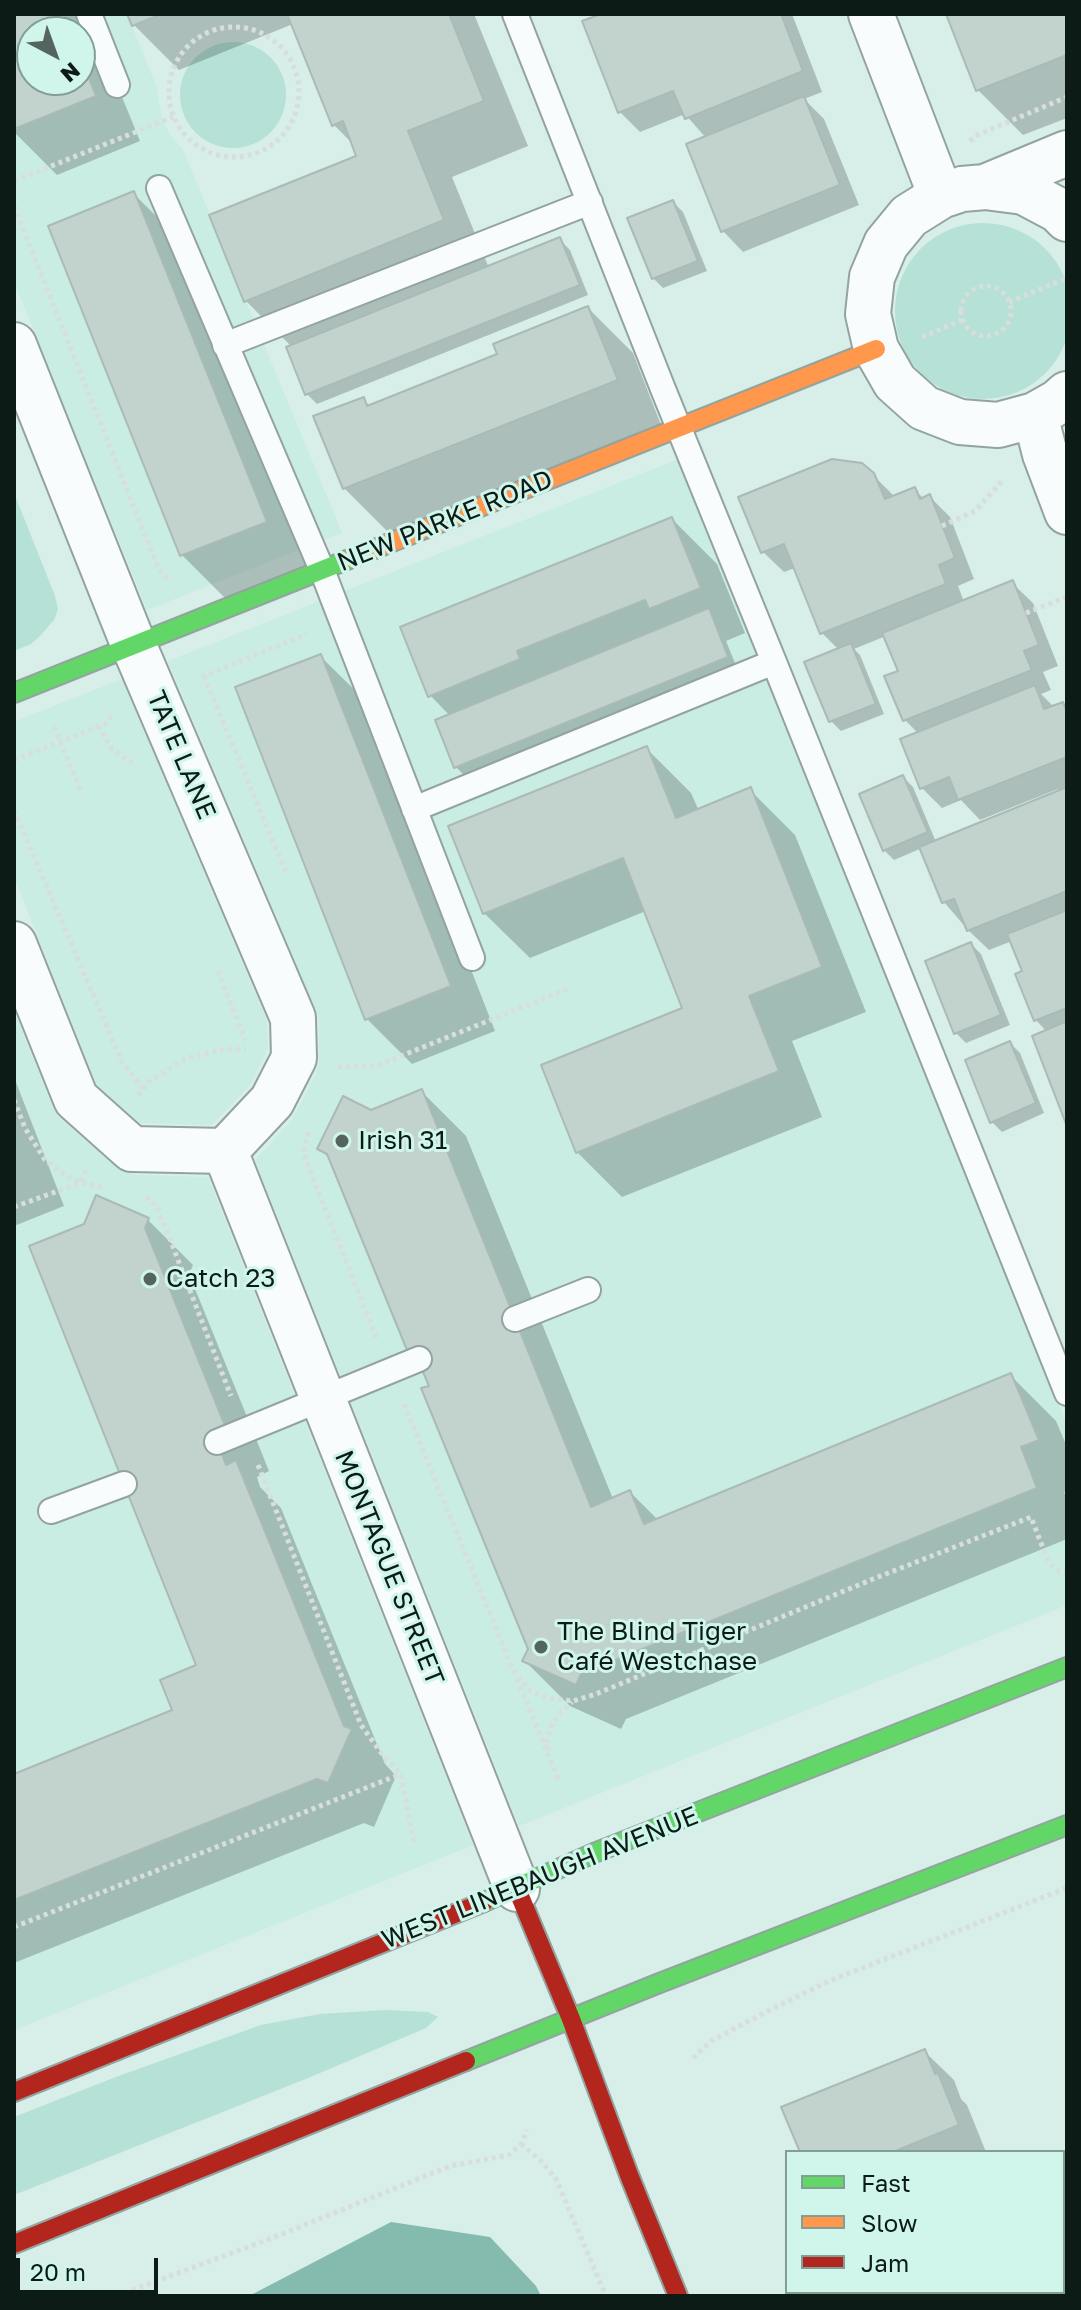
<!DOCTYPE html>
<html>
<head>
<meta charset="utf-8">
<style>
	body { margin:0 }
	#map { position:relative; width:1081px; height:2310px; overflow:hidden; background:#d8eee8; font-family:"Golos Text",sans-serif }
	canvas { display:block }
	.frame { position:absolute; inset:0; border:16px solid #0d1b17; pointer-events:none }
	.legend { position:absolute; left:785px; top:2150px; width:280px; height:144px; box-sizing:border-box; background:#d0f6ec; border:2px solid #829e97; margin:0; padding:10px 14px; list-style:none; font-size:24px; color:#0d1b17 }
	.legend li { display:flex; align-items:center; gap:16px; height:40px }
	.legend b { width:40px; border:2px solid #829e97 }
	.north { position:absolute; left:16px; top:16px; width:80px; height:80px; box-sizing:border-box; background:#d0f6ec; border:2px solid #829e97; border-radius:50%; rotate:139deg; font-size:22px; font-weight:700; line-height:32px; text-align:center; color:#0d1b17 }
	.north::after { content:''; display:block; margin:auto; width:28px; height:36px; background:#546560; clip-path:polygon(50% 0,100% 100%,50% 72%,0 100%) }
	.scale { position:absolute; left:16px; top:2258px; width:142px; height:36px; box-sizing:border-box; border:4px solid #0d1b17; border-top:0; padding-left:10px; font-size:24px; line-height:28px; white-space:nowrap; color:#0d1b17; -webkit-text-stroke:6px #d0f6ec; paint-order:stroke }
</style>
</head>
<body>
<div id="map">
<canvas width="1081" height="2310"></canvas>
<div class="frame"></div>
<ul class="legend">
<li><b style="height:10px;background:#63d668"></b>Fast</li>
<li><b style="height:10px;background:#ff974d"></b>Slow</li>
<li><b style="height:10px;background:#b3261e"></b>Jam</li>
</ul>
<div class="north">N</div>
<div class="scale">20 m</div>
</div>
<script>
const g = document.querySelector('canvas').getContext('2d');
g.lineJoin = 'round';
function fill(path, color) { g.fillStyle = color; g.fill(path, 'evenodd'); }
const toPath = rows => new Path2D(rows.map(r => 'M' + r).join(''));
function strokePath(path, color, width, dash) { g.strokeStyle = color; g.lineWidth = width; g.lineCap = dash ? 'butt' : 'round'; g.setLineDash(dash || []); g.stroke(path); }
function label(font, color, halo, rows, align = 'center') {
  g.font = font + ' "Golos Text",sans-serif'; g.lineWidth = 6; g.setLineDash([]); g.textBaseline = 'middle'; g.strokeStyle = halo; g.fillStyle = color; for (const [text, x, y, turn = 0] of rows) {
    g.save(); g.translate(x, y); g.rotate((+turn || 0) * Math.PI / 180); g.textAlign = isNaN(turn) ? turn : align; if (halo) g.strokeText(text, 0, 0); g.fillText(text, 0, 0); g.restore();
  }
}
const built = toPath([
	[14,14,127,14,157,88,162,121,171,136,183,150,342,533,147,610,14,282],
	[32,32,80,32,80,80,32,80],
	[699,451,1067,1426,1067,1605,519,1826,255,1160,292,1120,317,1072,319,1061,319,1020,316,1010,168,661],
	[122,679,267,1021,268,1049,251,1084,212,1125,140,1123,97,1085,14,877,14,722],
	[14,1012,52,1106,60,1118,116,1167,134,1175,208,1177,473,1845,14,2030]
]);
const green = toPath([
	'180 95a53 53 0 1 1 106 0a53 53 0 1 1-106 0Z',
	'895 311a88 88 0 1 1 176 0a88 88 0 1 1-176 0Z',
	[14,493,55,596,58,609,54,620,40,636,31,644,14,651],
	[385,2010,428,2012,438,2017,426,2028,308,2078,14,2195,14,2117,116,2077,261,2025,320,2014]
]);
const water = toPath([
	[391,2222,490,2237,536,2286,541,2296,249,2296]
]);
const shadow = toPath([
	[14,14,88,14,140,141,57,175,14,132],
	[32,32,80,32,80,80,32,80],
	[129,14,474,14,528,146,452,177,489,268,560,240,570,250,588,295,317,404,307,394,292,347,246,301,358,157,354,145,333,124,293,24,179,70,134,25],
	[606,14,792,14,822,92,804,99,824,119,859,205,743,252,723,231,689,145,706,138,685,114,640,132,620,112],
	[948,14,1067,14,1067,118,1023,135,978,90],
	[133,193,178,238,310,567,227,600,182,555,51,227],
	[673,202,683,212,707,271,663,288,653,278],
	[588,308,633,353,661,425,389,533,344,488,363,399,371,407,499,355],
	[873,475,894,496,914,489,924,499,930,497,950,517,974,579,958,586,964,602,1012,583,1033,603,1058,666,1043,672,1051,690,1041,694,1054,707,1063,704,1067,708,1067,1120,1047,1032,1036,1020,1024,972,1012,941,989,950,968,930,944,902,922,848,894,860,884,850,903,777,913,787,936,842,1059,792,1058,789,980,820,961,800,942,808,922,788,919,734,905,720,887,677,900,672,886,636,854,649,860,655,884,714,841,731,831,721,839,650,822,633,795,568,784,572,763,552],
	[672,519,717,564,745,633,726,641,737,668,466,777,456,767,450,716,430,695],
	[320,656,366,701,495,1031,412,1064,367,1019],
	[646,748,691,793,699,811,750,790,795,835,866,1012,792,1041,822,1117,622,1197,577,1152,685,1009,646,911,530,958,484,913],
	[971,944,981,954,1010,1025,966,1043,956,1033],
	[1010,1043,1020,1053,1044,1113,1002,1132,992,1122],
	[14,1077,64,1206,14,1226],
	[421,1091,466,1136,613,1499,630,1492,658,1520,1011,1376,1056,1421,1067,1447,1067,1491,1064,1492,1067,1499,1067,1539,626,1719,621,1729,570,1706,525,1661,530,1649,432,1387,332,1161,320,1149,371,1112],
	[148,1220,193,1265,189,1274,269,1471,257,1477,260,1487,281,1508,385,1764,396,1776,374,1827,364,1823,14,1963,14,1776,175,1711,199,1666,32,1247],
	[924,2051,954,2080,961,2099,967,2105,986,2152,802,2152],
	[855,2292,1039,2292,1040,2296,857,2296]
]);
const building = toPath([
	[14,14,63,14,70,32,32,32,32,80,80,80,80,56,96,96,14,129,14,14],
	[127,14,162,14,132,26,127,14],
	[287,14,449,14,484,101,408,131,444,220,244,302,209,215,356,156,343,121,332,126,287,14],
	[601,14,781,14,803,71,685,119,673,91,618,113,582,21,601,14],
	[946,14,1067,14,1067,55,976,91,946,14],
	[804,96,840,185,721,232,686,144,804,96],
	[134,191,267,522,180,556,48,226,134,191],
	[673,200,698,261,652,279,627,218,673,200],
	[560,237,580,285,305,395,286,347,560,237],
	[588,306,618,380,343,489,313,416,364,397,367,406,497,354,493,344,588,306],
	[832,459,862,463,874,473,885,499,915,487,920,499,930,494,955,558,939,565,946,584,820,634,784,544,761,553,738,497,832,459],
	[672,517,701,588,649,609,645,600,517,651,520,659,428,697,400,627,672,517],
	[1013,580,1039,645,1024,651,1032,670,903,721,884,676,898,671,882,633,1013,580],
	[709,608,728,657,454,768,435,720,709,608],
	[851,643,876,704,829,722,804,662,851,643],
	[321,654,451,986,365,1020,235,687,321,654],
	[1035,685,1044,709,1063,702,1067,712,1067,757,958,800,949,777,920,789,900,739,1035,685],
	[647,746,676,818,751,787,822,967,749,996,779,1071,576,1153,541,1065,682,1008,623,858,483,914,448,826,647,746],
	[903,775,928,832,883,851,859,794,903,775],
	[1067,787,1067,891,967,931,954,899,942,903,919,847,1067,787],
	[1067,910,1067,1008,1034,1021,1015,974,1022,971,1007,934,1067,910],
	[971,942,1001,1015,954,1034,925,961,971,942],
	[1067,1021,1067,1123,1066,1124,1032,1036,1067,1021],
	[1010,1041,1036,1103,990,1123,965,1060,1010,1041],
	[422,1089,591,1507,630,1490,644,1524,1011,1373,1039,1440,1021,1447,1037,1488,581,1674,576,1685,522,1661,528,1649,421,1388,429,1386,415,1353,409,1355,327,1154,317,1149,343,1096,371,1110,422,1089],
	[96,1195,149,1218,145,1228,225,1426,217,1442,226,1465,236,1460,344,1726,352,1729,328,1783,317,1779,14,1900,14,1774,172,1710,160,1680,196,1665,29,1246,84,1224,96,1195],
	[925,2049,935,2074,938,2073,959,2125,893,2152,800,2152,781,2107,925,2049],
	[853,2292,1016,2292,1009,2296,855,2296,853,2292]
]);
const path = toPath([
	'169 92a65 65 0 1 1 130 0a65 65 0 1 1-130 0Z',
	[970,141,975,136,1067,97],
	[14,181,173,117],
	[14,206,157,565,164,576,170,580],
	'961 311a25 25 0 1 1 50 0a25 25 0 1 1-50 0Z',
	[1009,302,1067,278],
	[922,337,962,320],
	[942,526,975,511,1004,479],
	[1026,613,1067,597],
	[202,675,204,676,307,634],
	[204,676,287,875],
	[98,726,112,749,132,763],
	[54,727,81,791],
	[14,760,105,724,114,713],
	[14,810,122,1062,144,1089],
	[218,971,245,1040],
	[338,1067,376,1066,570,988],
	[138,1095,150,1081,185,1059,220,1050,246,1049],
	[14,1100,25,1128,45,1160,62,1173,80,1183,102,1187],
	[309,1132,304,1147,305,1158,377,1339],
	[146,1197,157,1206,231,1396],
	[14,1207,80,1183,87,1168],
	[404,1404,514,1672,530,1691,549,1698,573,1701,596,1694,873,1579,1031,1517,1048,1561,1057,1570,1067,1572],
	[258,1465,361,1725,385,1758,401,1774,414,1844],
	[517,1679,559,1781],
	[548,1751,547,1740,551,1727,557,1716,572,1702],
	[14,1927,401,1774],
	[693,2058,711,2041,766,2012,829,1981,1067,1888],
	[521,2144,541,2161,556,2179,606,2296],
	[117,2296,272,2238,450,2166,509,2155,521,2144,527,2130]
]);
const lane = toPath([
	[89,14,117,85],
	[159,188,322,570,472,958],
	[225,345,590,202],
	[774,662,1067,1393],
	[414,809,774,662,663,389,515,14],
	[515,1319,588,1290],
	[217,1442,419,1359],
	[51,1511,124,1484]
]);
const street = toPath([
	[871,14,941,196],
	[985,187,1067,153],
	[1067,219,1058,210,1024,192,985,187,962,189,941,196,909,216,886,244,872,277,868,314,876,349,895,382,924,408,960,422,998,425,1035,415,1058,402,1067,394],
	[14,345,134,646,293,1018,294,1058,272,1101,225,1151],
	[1035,415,1045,454,1067,512],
	[14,944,76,1099,132,1149,225,1151],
	[225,1151,517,1889]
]);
const fast = toPath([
	[14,693,352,558],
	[484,1902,594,1853,1067,1667],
	[466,2061,657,1984,1067,1825]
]);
const slow = toPath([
	[352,558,876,349]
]);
const jam = toPath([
	[517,1889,571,2019,629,2175,678,2296],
	[14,2092,484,1902],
	[14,2244,466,2061]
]);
const markers = [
	[342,1141,8,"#546560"],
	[150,1279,8,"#546560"],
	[541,1647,8,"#546560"]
];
const streetNames = [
	["NEW PARKE ROAD",445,521,-22],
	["TATE LANE",181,755,67],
	["MONTAGUE STREET",389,1568,68],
	["WEST LINEBAUGH AVENUE",540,1878,-22]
];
const poiNames = [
	["Irish 31",358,1141],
	["Catch 23",166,1279],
	["The Blind Tiger",557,1632],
	["Café Westchase",557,1662]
];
fill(built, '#c9ece3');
fill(green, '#b5e1d6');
fill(water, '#85baae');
fill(shadow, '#0003');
fill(building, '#c2d3ce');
strokePath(building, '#aabab6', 2);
strokePath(lane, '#93a39f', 28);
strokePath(street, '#93a39f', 48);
strokePath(fast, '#93a39f', 22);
strokePath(slow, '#93a39f', 22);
strokePath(jam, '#93a39f', 22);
strokePath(path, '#d7dedc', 5, [4, 4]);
strokePath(lane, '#f9fcfc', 24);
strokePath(street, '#f9fcfc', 44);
strokePath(fast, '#63d668', 18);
strokePath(slow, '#ff974d', 18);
strokePath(jam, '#b3261e', 18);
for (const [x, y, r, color] of markers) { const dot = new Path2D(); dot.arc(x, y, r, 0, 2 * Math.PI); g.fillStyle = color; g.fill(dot); strokePath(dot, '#d0f6ec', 3); }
label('26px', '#0d1b17', '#d0f6ec', streetNames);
label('26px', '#0d1b17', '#d0f6ec', poiNames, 'left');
</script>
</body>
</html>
